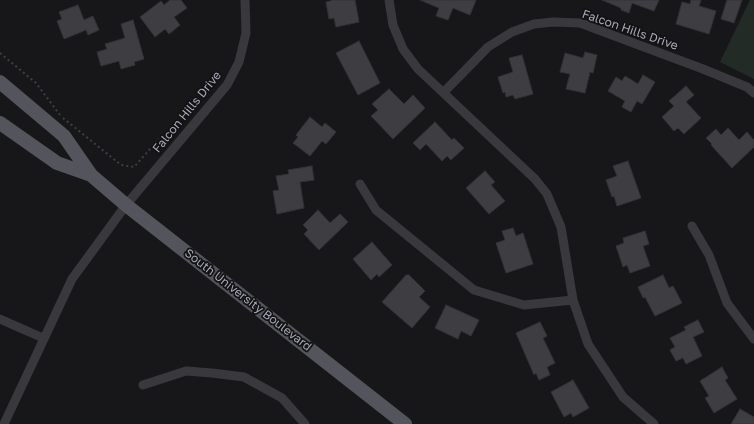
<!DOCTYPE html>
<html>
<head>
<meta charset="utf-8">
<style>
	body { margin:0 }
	canvas { display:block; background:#171719 }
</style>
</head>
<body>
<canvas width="754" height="424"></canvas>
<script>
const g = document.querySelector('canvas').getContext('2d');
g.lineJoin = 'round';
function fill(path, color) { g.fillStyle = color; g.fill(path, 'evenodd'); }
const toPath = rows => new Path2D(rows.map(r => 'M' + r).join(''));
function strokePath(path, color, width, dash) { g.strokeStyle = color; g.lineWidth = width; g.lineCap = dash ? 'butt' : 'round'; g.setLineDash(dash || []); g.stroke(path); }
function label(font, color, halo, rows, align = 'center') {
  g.font = font + ' "Golos Text",sans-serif'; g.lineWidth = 3.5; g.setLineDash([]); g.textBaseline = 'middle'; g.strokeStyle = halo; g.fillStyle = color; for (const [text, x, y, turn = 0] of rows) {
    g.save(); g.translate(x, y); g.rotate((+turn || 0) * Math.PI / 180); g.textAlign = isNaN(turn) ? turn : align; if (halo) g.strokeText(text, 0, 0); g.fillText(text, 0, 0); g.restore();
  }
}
const green = toPath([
	[750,0,754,0,754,79,720,62]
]);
const building = toPath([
	[170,0,181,0,187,8,174,17,180,25,169,34,165,29,155,37,140,17,161,1,164,5,170,0],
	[331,0,355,0,359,22,336,27,334,18,329,19,326,2,331,1,331,0],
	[420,0,476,0,470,15,453,8,448,20,436,16,439,8,420,0],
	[602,0,659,0,654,11,632,3,629,13,621,10,621,8,602,0],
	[691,0,701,0,699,6,716,11,709,34,676,24,682,2,690,4,691,0],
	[727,0,742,0,734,23,721,19,727,0],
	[78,5,84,20,93,16,99,30,88,35,86,30,64,39,57,21,62,19,59,12,78,5],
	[133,20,144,59,134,62,135,65,121,69,119,61,101,66,97,52,107,49,105,44,125,38,121,24,133,20],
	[359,41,380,83,358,95,336,53,359,41],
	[585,52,597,55,593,73,590,72,585,93,566,89,570,74,560,72,565,53,583,58,585,52],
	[522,55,533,94,515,99,513,95,506,97,505,92,503,93,498,77,513,72,509,58,522,55],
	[643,75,655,82,642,104,637,101,631,112,622,107,625,101,608,91,616,77,622,81,625,76,638,84,643,75],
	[686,86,694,95,686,102,701,118,684,134,678,128,674,131,662,117,674,106,669,101,686,86],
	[389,89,404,104,413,95,425,108,393,139,371,116,378,110,372,104,389,89],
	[310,117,322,127,325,123,336,132,326,144,322,141,310,156,293,143,298,137,296,135,310,117],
	[435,122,452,140,454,138,464,148,451,160,447,156,442,161,426,144,420,150,413,143,435,122],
	[728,128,739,140,747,132,754,140,754,147,732,168,711,145,712,144,706,138,716,129,721,135,728,128],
	[628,161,641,198,617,206,614,196,612,197,606,180,617,176,613,166,628,161],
	[312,166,314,180,300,182,304,208,277,214,273,191,279,190,276,176,289,174,288,170,312,166],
	[485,171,495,182,491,185,505,201,489,214,466,188,485,171],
	[318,210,330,223,340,214,348,222,319,250,304,234,308,230,303,225,318,210],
	[513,228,516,236,523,233,533,264,506,273,496,243,505,240,502,231,513,228],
	[645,231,649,244,643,246,650,266,630,273,627,265,623,267,616,246,624,243,623,238,645,231],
	[372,242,392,265,379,277,377,274,371,280,353,259,372,242],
	[406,275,409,275,425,291,419,297,430,307,412,328,382,302,406,275],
	[663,275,669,288,673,286,682,303,655,316,645,297,643,298,638,287,663,275],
	[446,305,479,320,471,336,461,331,458,339,435,328,446,305],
	[698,320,704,332,693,337,702,356,686,364,683,358,676,361,670,350,675,347,670,338,686,330,684,327,698,320],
	[540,322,547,336,543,338,555,363,547,367,550,375,539,380,536,373,534,375,516,333,540,322],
	[722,367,728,378,725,380,737,399,714,413,705,398,709,396,700,381,722,367],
	[573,380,589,408,573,417,571,413,564,417,551,392,573,380],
	[740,409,754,417,754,424,731,424,740,409]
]);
const path = toPath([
	[0,53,36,83,60,115],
	[63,118,121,165,134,167,159,139]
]);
const street = toPath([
	[389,0,393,25,403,49,418,69,535,179,547,194,561,227,573,300,588,344,623,397,654,424],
	[444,92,488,47,512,32,534,24,553,22,580,23,703,69,747,87,754,93],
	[360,184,376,210,474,290,524,305,573,300],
	[692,226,709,255,727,303,754,339],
	[0,319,43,338],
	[143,385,186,371,212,373,244,377,282,398,305,424],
	[4,424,72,279,126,205,227,85,239,62,246,33,245,0]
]);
const primary = toPath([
	[0,82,64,136,91,175,126,205,405,424],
	[0,123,57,163,91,175]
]);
const streetNames = [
	["Falcon Hills Drive",630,30,19],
	["Falcon Hills Drive",187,112,-51],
	["South University Boulevard",248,300,38]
];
fill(green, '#232b26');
fill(building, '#3e3e42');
strokePath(building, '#323134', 1);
strokePath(path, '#3e3e44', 2, [2, 3]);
strokePath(street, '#38383d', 9);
strokePath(primary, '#54545c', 14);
label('12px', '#a9aab8', '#121214', streetNames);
</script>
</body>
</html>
